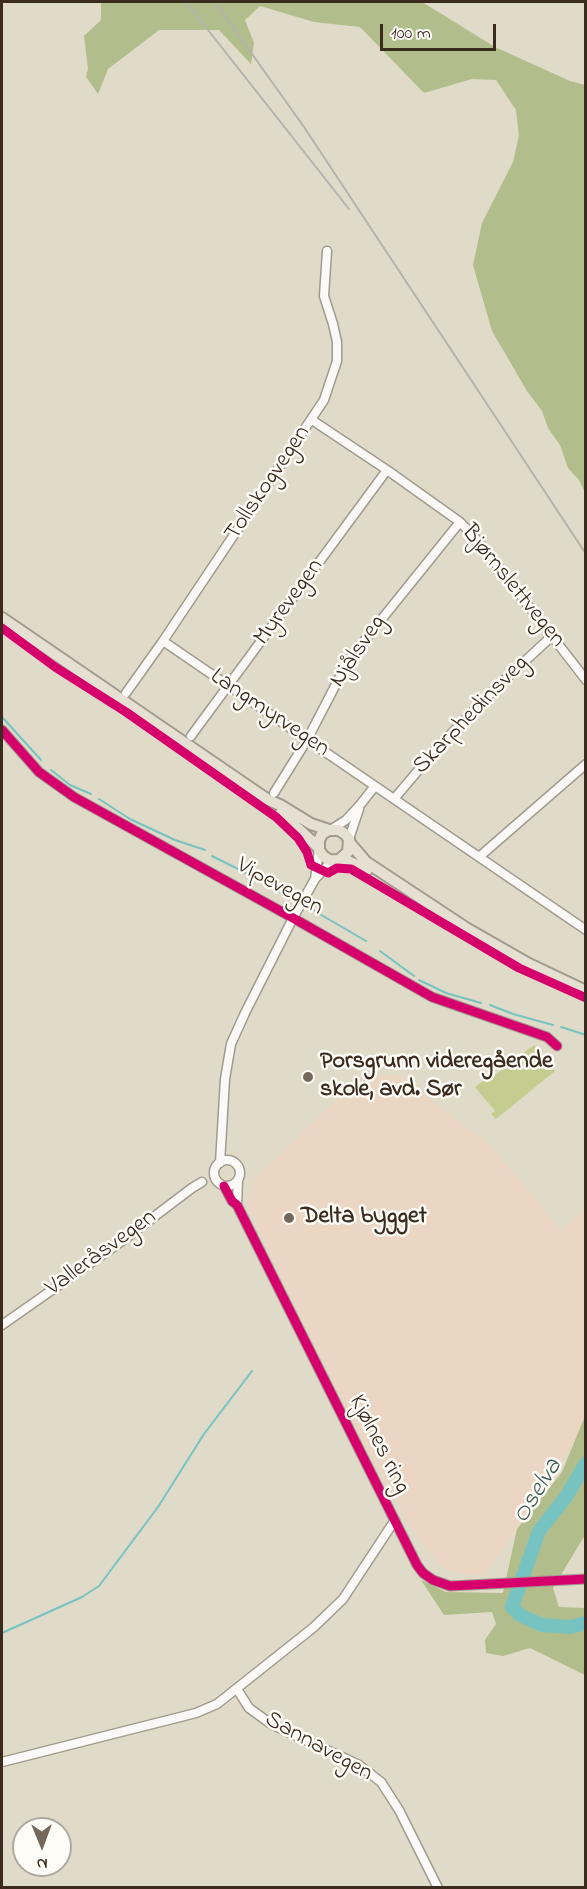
<!DOCTYPE html>
<html>
<head>
<meta charset="utf-8">
<style>
	body { margin:0 }
	#map { position:relative; width:587px; height:1889px; overflow:hidden; background:#e0dac8; font-family:"Indie Flower",sans-serif }
	canvas { display:block }
	.frame { position:absolute; inset:0; border:3px solid #3b2a1e; pointer-events:none }
	.north { position:absolute; left:12px; top:1817px; width:60px; height:60px; box-sizing:border-box; background:#fdfcf7; border:2px solid #afa8a0; border-radius:50%; rotate:179deg; font-size:16px; font-weight:700; line-height:24px; text-align:center; color:#3b2a1e }
	.north::after { content:''; display:block; margin:auto; width:21px; height:27px; background:#75685a; clip-path:polygon(50% 0,100% 100%,50% 72%,0 100%) }
	.scale { position:absolute; left:380px; top:24px; width:116px; height:27px; box-sizing:border-box; border:3px solid #3b2a1e; border-top:0; padding-left:8px; font-size:18px; line-height:21px; white-space:nowrap; color:#3b2a1e; -webkit-text-stroke:4px #fdfcf7; paint-order:stroke }
</style>
</head>
<body>
<div id="map">
<canvas width="587" height="1889"></canvas>
<div class="frame"></div>
<div class="north">N</div>
<div class="scale">100 m</div>
</div>
<script>
const g = document.querySelector('canvas').getContext('2d');
g.lineJoin = 'round';
function fill(path, color) { g.fillStyle = color; g.fill(path, 'evenodd'); }
const toPath = rows => new Path2D(rows.map(r => 'M' + r).join(''));
function strokePath(path, color, width, dash) { g.strokeStyle = color; g.lineWidth = width; g.lineCap = dash ? 'butt' : 'round'; g.setLineDash(dash || []); g.stroke(path); }
function label(font, color, halo, rows, align = 'center') {
  g.font = font + ' "Indie Flower",sans-serif'; g.lineWidth = 5; g.setLineDash([]); g.textBaseline = 'middle'; g.strokeStyle = halo; g.fillStyle = color; for (const [text, x, y, turn = 0] of rows) {
    g.save(); g.translate(x, y); g.rotate((+turn || 0) * Math.PI / 180); g.textAlign = isNaN(turn) ? turn : align; if (halo) g.strokeText(text, 0, 0); g.fillText(text, 0, 0); g.restore();
  }
}
const built = toPath([
	[362,1075,398,1075,489,1144,561,1230,585,1210,585,1426,485,1575,470,1575,441,1567,410,1526,359,1435,276,1268,247,1202,255,1178]
]);
const green = toPath([
	[534,1045,555,1071,496,1119,491,1114,495,1111,475,1087,488,1077,490,1079]
]);
const forest = toPath([
	[101,2,422,2,495,47,570,81,585,85,585,493,579,480,568,468,560,445,548,428,542,411,527,391,492,331,473,265,482,223,513,162,519,135,516,110,496,80,472,79,424,93,360,27,314,22,260,6,245,20,254,43,251,64,219,30,159,30,108,69,98,94,86,77,88,69,84,36,101,20],
	[585,1416,585,1535,553,1588,559,1607,585,1608,585,1675,530,1648,503,1656,486,1653,485,1640,496,1624,492,1612,444,1615,421,1580,446,1592,503,1593,517,1529,562,1472]
]);
const stream = toPath([
	[2,717,41,760],
	[51,770,70,785,91,794],
	[99,799,130,819,175,840,205,850],
	[212,856,252,876],
	[259,879,288,897],
	[311,909,366,941],
	[380,951,414,976],
	[419,980,446,993,481,1003],
	[490,1005,513,1014,553,1025],
	[561,1027,586,1035],
	[2,1633,82,1597,99,1586,158,1507,204,1434,252,1371]
]);
const river = toPath([
	[586,1463,566,1497,539,1531,512,1607,520,1615,542,1625,570,1627,586,1623]
]);
const minor = toPath([
	[312,420,387,470,460,522,479,542,586,680],
	[163,641,375,786],
	[126,693,163,641,324,400,337,361,337,342,333,324,324,296,327,251],
	[2,730,39,772,74,797,293,918,432,997,547,1037,557,1046],
	[191,736,387,470],
	[274,793,307,740,348,661,460,522],
	[394,799,438,747,497,687,552,636],
	[332,829,346,820,360,805,375,786,586,930],
	[349,839,359,809],
	[479,857,586,764],
	[315,879,319,850],
	'214 1173a13 13 0 1 1 26 0a13 13 0 1 1-26 0Z',
	[220,1163,225,1079,231,1044,245,1013,293,918,315,879,333,860],
	[224,1186,232,1201,237,1205,417,1565,423,1573,433,1580,450,1586,586,1579],
	[237,1205,238,1180],
	[2,1325,122,1241,192,1188,202,1182],
	[237,1689,249,1708,271,1724,359,1765,381,1782,399,1810,438,1888],
	[2,1762,196,1713,217,1704,314,1627,343,1599,395,1520]
]);
const major = toPath([
	[2,618,268,800,280,805,311,824,329,830],
	[281,813,318,847],
	[349,842,366,862,466,928,529,964,586,991],
	[340,859,348,852,349,839,345,834,339,830,329,830,322,834,319,840,319,850,323,856,329,860,348,861,367,870]
]);
const rail = toPath([
	[186,2,349,209],
	[215,2,304,127,586,554]
]);
const cycleway = toPath([
	[2,628,55,667,126,712,276,817,298,838,307,852,311,865,328,873,337,868,351,869,519,968,586,998],
	[2,730,39,772,74,797,293,918,432,997,547,1037,557,1046],
	[224,1186,232,1201,237,1205,417,1565,423,1573,433,1580,450,1586,586,1579]
]);
const markers = [
	[308,1077,6,"#75685a"],
	[289,1218,6,"#75685a"]
];
const streetNames = [
	["Tollskogvegen",269,484,-56],
	["Bjørnslettvegen",512,587,51],
	["Myrevegen",290,603,-54],
	["Njålsveg",359,652,-56],
	["Langmyrvegen",269,714,34],
	["Skarphedinsveg",472,716,-46],
	["Vipevegen",279,888,29],
	["Valleråsvegen",102,1254,-36],
	["Kjølnes ring",378,1445,63],
	["Sannavegen",318,1748,29]
];
const poiNames = [
	["Porsgrunn videregående",320,1063],
	["skole, avd. Sør",320,1091],
	["Delta bygget",301,1218]
];
const waterNames = [
	["Oselva",539,1492,-58]
];
fill(built, '#ebd6c4');
fill(green, '#c5cc90');
fill(forest, '#b1bd8b');
strokePath(stream, '#77c3c2', 2);
strokePath(river, '#77c3c2', 14);
strokePath(minor, '#a19b8f', 11);
strokePath(major, '#a19b8f', 14);
strokePath(minor, '#faf9f7', 8);
strokePath(major, '#e5e0d2', 10);
strokePath(rail, '#b5b2ae', 2);
strokePath(cycleway, '#d6006c', 9);
for (const [x, y, r, color] of markers) { const dot = new Path2D(); dot.arc(x, y, r, 0, 2 * Math.PI); g.fillStyle = color; g.fill(dot); strokePath(dot, '#fdfcf7', 2); }
label('24px', '#3b2a1e', '#fdfcf7', streetNames);
label('bold 24px', '#3b2a1e', '#fdfcf7', poiNames, 'left');
label('italic 26px', '#405c57', '#fdfcf7', waterNames);
</script>
</body>
</html>
